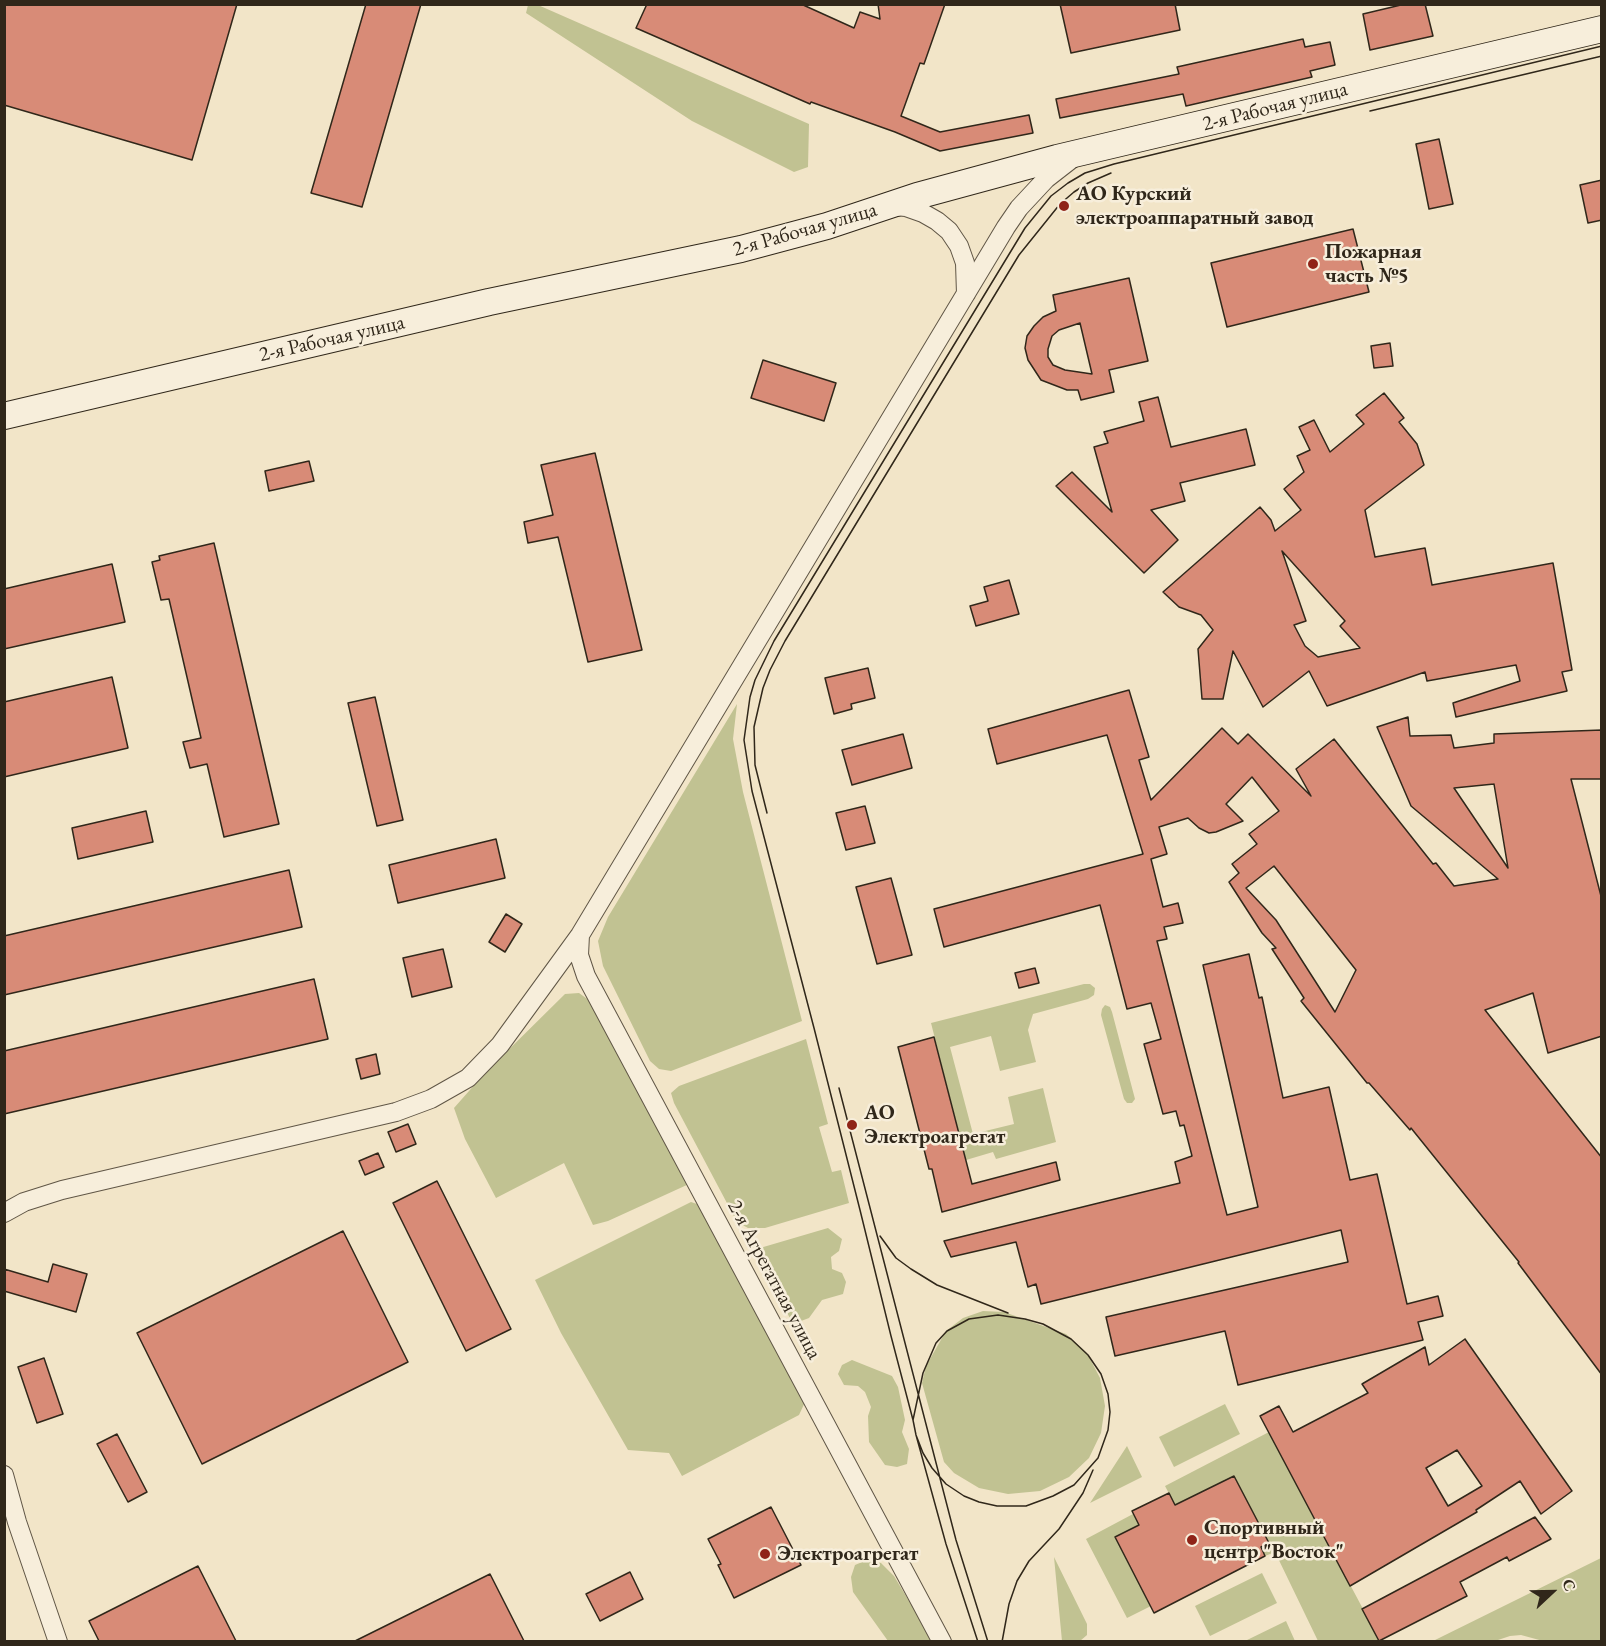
<!DOCTYPE html>
<html>
<head>
<meta charset="utf-8">
<style>
	body { margin:0 }
	#map { position:relative; width:1606px; height:1646px; overflow:hidden; background:#f2e5c8; font-family:"EB Garamond",serif }
	canvas { display:block }
	.frame { position:absolute; inset:0; border:6px solid #30271a; pointer-events:none }
	.north { position:absolute; left:1522px; top:1562px; width:60px; height:60px; -webkit-text-stroke:4px #f7eedb; paint-order:stroke; rotate:68deg; font-size:16px; font-weight:700; line-height:24px; text-align:center; color:#30271a }
	.north::after { content:''; display:block; margin:auto; width:21px; height:27px; background:#30271a; clip-path:polygon(50% 0,100% 100%,50% 72%,0 100%) }
</style>
</head>
<body>
<div id="map">
<canvas width="1606" height="1646"></canvas>
<div class="frame"></div>
<div class="north">С</div>
</div>
<script>
const g = document.querySelector('canvas').getContext('2d');
g.lineJoin = 'round';
function fill(path, color) { g.fillStyle = color; g.fill(path, 'evenodd'); }
const toPath = rows => new Path2D(rows.map(r => 'M' + r).join(''));
function strokePath(path, color, width, dash) { g.strokeStyle = color; g.lineWidth = width; g.lineCap = dash ? 'butt' : 'round'; g.setLineDash(dash || []); g.stroke(path); }
function label(font, color, halo, rows, align = 'center') {
  g.font = font + ' "EB Garamond",serif'; g.lineWidth = 5; g.setLineDash([]); g.textBaseline = 'middle'; g.strokeStyle = halo; g.fillStyle = color; for (const [text, x, y, turn = 0] of rows) {
    g.save(); g.translate(x, y); g.rotate((+turn || 0) * Math.PI / 180); g.textAlign = isNaN(turn) ? turn : align; if (halo) g.strokeText(text, 0, 0); g.fillText(text, 0, 0); g.restore();
  }
}
const green = toPath([
	[528,5,538,5,809,124,808,167,794,172,692,121,526,13],
	[737,704,733,739,743,792,802,1021,671,1071,659,1069,650,1061,603,966,598,941,608,917],
	[1084,984,1090,984,1095,988,1094,995,1088,999,1033,1014,1028,1030,1036,1062,1000,1071,991,1036,950,1047,973,1134,1014,1124,1008,1097,1043,1088,1056,1142,996,1159,993,1152,966,1160,931,1023],
	[579,993,590,1001,689,1184,608,1221,593,1225,564,1163,496,1198,465,1139,454,1108,484,1074,565,994],
	[1105,1005,1110,1007,1112,1012,1135,1099,1132,1103,1127,1103,1124,1099,1101,1015,1102,1009],
	[806,1039,828,1124,819,1127,832,1172,841,1170,849,1203,765,1228,748,1228,737,1222,674,1103,671,1093,679,1086],
	[691,1202,700,1205,806,1400,799,1415,682,1476,669,1453,628,1450,561,1333,535,1280],
	[828,1228,842,1239,839,1251,831,1257,832,1269,842,1273,846,1282,843,1294,822,1300,809,1318,793,1324,758,1257,760,1248],
	[983,1311,1004,1312,1066,1334,1087,1353,1100,1378,1105,1406,1101,1433,1089,1458,1069,1477,1040,1491,1008,1494,979,1488,954,1473,944,1462,922,1383,926,1366,946,1331,963,1318],
	[852,1360,892,1376,898,1387,905,1420,902,1432,909,1449,907,1464,897,1467,885,1465,869,1442,868,1416,871,1407,865,1392,858,1386,844,1385,838,1374,842,1365],
	[1225,1404,1240,1434,1174,1467,1159,1437],
	[1269,1432,1380,1641,1318,1641,1275,1552,1265,1556,1261,1547,1268,1543,1234,1476,1175,1505,1165,1486],
	[1127,1446,1142,1477,1090,1503],
	[1133,1514,1139,1525,1151,1606,1127,1618,1086,1539],
	[1054,1557,1087,1624,1087,1635,1080,1641,1062,1641],
	[1601,1558,1601,1641,1543,1641,1521,1635,1510,1636,1495,1641,1433,1641],
	[867,1560,881,1563,894,1576,933,1641,888,1641,853,1592,851,1577,855,1565],
	[1262,1573,1277,1603,1210,1636,1195,1606],
	[1286,1621,1295,1641,1245,1641]
]);
const building = toPath([
	[4,4,237,4,192,160,4,105,4,4],
	[366,4,421,4,362,207,311,193,366,4],
	[647,4,801,4,854,28,860,12,880,19,878,4,945,4,924,64,920,63,901,116,940,132,1029,115,1033,133,940,151,895,132,811,102,810,104,636,28,647,4],
	[1060,4,1175,4,1180,30,1071,53,1060,4],
	[1405,4,1425,4,1433,36,1370,50,1363,14,1405,4],
	[1303,39,1305,47,1330,42,1335,65,1310,71,1312,77,1186,106,1183,94,1060,118,1056,99,1179,74,1177,67,1303,39],
	[1439,139,1453,204,1429,209,1416,144,1439,139],
	[1602,180,1602,220,1588,223,1580,185,1602,180],
	[1353,229,1369,292,1227,327,1211,263,1353,229],
	[1129,278,1148,361,1109,370,1114,392,1081,400,1078,390,1067,390,1041,380,1028,360,1025,348,1027,336,1034,326,1043,317,1056,311,1053,295,1129,278],
	[1080,323,1092,374,1065,370,1053,365,1048,357,1048,349,1052,336,1059,330,1080,323],
	[1390,343,1393,366,1374,368,1371,346,1390,343],
	[763,360,836,383,824,421,751,398,763,360],
	[1384,393,1404,418,1399,422,1417,444,1424,465,1365,510,1375,557,1425,548,1432,585,1553,563,1572,670,1562,672,1567,691,1456,717,1453,703,1520,681,1516,665,1427,681,1425,672,1327,706,1309,671,1263,707,1233,651,1223,699,1202,699,1198,649,1213,630,1201,615,1179,607,1163,592,1260,507,1271,520,1275,531,1301,510,1284,489,1304,472,1297,456,1310,450,1299,427,1314,420,1330,452,1364,424,1356,415,1384,393],
	[1282,551,1345,621,1340,626,1360,648,1318,657,1305,646,1294,625,1306,621,1282,551],
	[1158,397,1171,447,1246,429,1255,465,1180,483,1185,501,1151,510,1178,540,1144,573,1056,486,1072,472,1112,512,1094,447,1108,443,1104,432,1144,421,1139,402,1158,397],
	[595,453,642,650,588,662,558,537,528,543,524,522,553,515,541,465,595,453],
	[309,461,314,481,269,491,265,471,309,461],
	[214,543,279,824,224,837,207,764,190,768,183,742,201,738,169,599,161,600,152,562,160,560,159,556,214,543],
	[112,564,125,622,4,649,4,589,112,564],
	[1009,580,1019,614,976,626,970,606,988,601,984,587,1009,580],
	[868,668,875,698,851,704,852,709,834,714,825,678,868,668],
	[112,677,128,748,4,777,4,702,112,677],
	[1129,690,1149,757,1139,760,1151,800,1222,728,1238,744,1248,734,1311,796,1296,769,1334,739,1433,864,1436,863,1454,886,1498,879,1411,806,1377,727,1408,717,1410,736,1451,735,1454,748,1494,743,1494,734,1602,730,1602,779,1571,779,1602,900,1602,1036,1548,1053,1533,993,1485,1010,1602,1158,1602,1375,1518,1263,1519,1262,1411,1128,1410,1130,1369,1083,1367,1083,1301,1001,1304,998,1272,949,1276,948,1262,933,1229,882,1239,873,1232,864,1257,844,1249,834,1279,811,1252,777,1226,804,1243,821,1216,832,1209,833,1199,828,1188,818,1159,827,1167,854,1151,859,1163,907,1178,903,1183,923,1164,927,1167,939,1157,941,1227,1215,1258,1207,1203,965,1249,954,1259,998,1262,997,1283,1098,1329,1087,1350,1180,1377,1174,1407,1304,1438,1296,1443,1316,1418,1322,1423,1340,1238,1385,1225,1331,1115,1356,1106,1317,1348,1262,1341,1230,1041,1304,1036,1284,1028,1287,1016,1242,951,1257,944,1241,1180,1183,1175,1162,1192,1156,1184,1125,1180,1126,1176,1111,1163,1114,1144,1044,1161,1039,1151,1003,1127,1009,1100,905,944,947,934,909,1143,854,1107,735,997,764,988,729,1129,690],
	[1494,784,1508,868,1454,788,1494,784],
	[1274,866,1356,970,1335,1012,1276,920,1246,888,1274,866],
	[375,697,403,820,377,826,348,703,375,697],
	[903,734,912,768,852,785,842,750,903,734],
	[865,806,875,843,846,850,836,813,865,806],
	[146,811,153,842,78,859,72,828,146,811],
	[496,839,505,878,398,903,389,865,496,839],
	[289,870,302,927,4,995,4,936,289,870],
	[891,878,912,955,877,964,856,887,891,878],
	[506,914,522,924,505,952,489,942,506,914],
	[443,949,452,987,412,997,403,958,443,949],
	[1035,968,1039,983,1019,988,1015,973,1035,968],
	[314,979,328,1039,4,1114,4,1051,314,979],
	[934,1037,972,1184,1056,1162,1060,1180,942,1212,932,1169,929,1169,898,1047,934,1037],
	[376,1054,380,1074,361,1079,356,1059,376,1054],
	[408,1124,416,1144,396,1152,388,1132,408,1124],
	[378,1153,384,1167,365,1175,359,1161,378,1153],
	[437,1181,511,1329,466,1351,393,1203,437,1181],
	[343,1231,408,1362,202,1464,137,1333,343,1231],
	[53,1264,87,1274,76,1312,4,1291,4,1269,48,1282,53,1264],
	[1465,1339,1572,1491,1541,1514,1520,1481,1476,1510,1477,1512,1350,1586,1260,1416,1279,1406,1293,1432,1368,1393,1362,1384,1425,1347,1429,1365,1465,1339],
	[1457,1450,1482,1486,1448,1506,1426,1468,1457,1450],
	[44,1358,63,1414,37,1423,18,1367,44,1358],
	[117,1434,147,1492,128,1502,97,1444,117,1434],
	[1234,1476,1269,1543,1261,1547,1265,1556,1154,1613,1115,1537,1139,1525,1132,1511,1169,1493,1175,1505,1234,1476],
	[771,1507,801,1565,734,1598,718,1565,721,1564,708,1539,771,1507],
	[1535,1517,1551,1539,1509,1561,1507,1557,1460,1582,1467,1596,1379,1641,1362,1609,1535,1517],
	[198,1566,236,1641,99,1641,89,1621,198,1566],
	[630,1572,643,1599,600,1621,586,1594,630,1572],
	[490,1574,524,1641,355,1641,490,1574]
]);
const street = toPath([
	[892,206,906,207,923,213,937,221,949,231,959,246,965,263,966,294],
	[580,935,579,955,586,976,942,1642],
	[4,1213,24,1202,62,1190,396,1112,431,1099,468,1078,500,1045,580,935,1006,227,1019,208,1046,179,1073,158],
	[4,1475,17,1522,58,1642]
]);
const secondary = toPath([
	[4,416,489,302,741,249,827,226,917,196,1057,158,1602,29]
]);
const tram = toPath([
	[1370,111,1602,56],
	[767,813,755,765,754,727,763,688,770,670,785,641,1019,255,1060,204,1074,192,1088,183,1111,173],
	[839,1088,956,1540,988,1642],
	[880,1236,896,1258,911,1269,937,1285,1008,1313],
	[978,1642,946,1544,916,1435,913,1420,923,1373,936,1343,947,1331,969,1319,998,1315,1025,1319,1043,1324,1071,1339,1088,1355,1101,1374,1108,1394,1110,1412,1108,1430,1098,1458,1074,1485,1053,1496,1026,1506,997,1506,979,1502,964,1496,946,1484,932,1468,923,1453,916,1435,913,1420,891,1336,860,1210,814,1028,752,791,744,740,750,697,755,680,774,641,1025,228,1051,196,1068,183,1085,173,1114,164,1602,46],
	[1002,1642,1009,1604,1017,1581,1029,1561,1059,1529,1083,1493,1093,1470]
]);
const markers = [
	[1064,206,6,"#8f2418"],
	[1313,264,6,"#8f2418"],
	[852,1125,6,"#8f2418"],
	[1192,1540,6,"#8f2418"],
	[765,1554,6,"#8f2418"]
];
const streetNames = [
	["2-я Рабочая улица",1275,107,-14],
	["2-я Рабочая улица",805,230,-16],
	["2-я Рабочая улица",332,339,-13],
	["2-я Агрегатная улица",774,1280,62]
];
const poiNames = [
	["АО Курский",1076,194],
	["электроаппаратный завод",1076,218],
	["Пожарная",1325,252],
	["часть №5",1325,276],
	["АО",864,1113],
	["Электроагрегат",864,1137],
	["Спортивный",1204,1528],
	["центр \"Восток\"",1204,1552],
	["Электроагрегат",777,1554]
];
fill(green, '#c1c292');
fill(building, '#d88b77');
strokePath(building, '#30271a', 1.5);
strokePath(street, '#605646', 20);
strokePath(secondary, '#30271a', 28);
strokePath(street, '#f7eedb', 18);
strokePath(secondary, '#f7eedb', 26);
strokePath(tram, '#30271a', 1.5);
for (const [x, y, r, color] of markers) { const dot = new Path2D(); dot.arc(x, y, r, 0, 2 * Math.PI); g.fillStyle = color; g.fill(dot); strokePath(dot, '#f7eedb', 2); }
label('21px', '#30271a', '#f7eedb', streetNames);
label('bold 21px', '#30271a', '#f7eedb', poiNames, 'left');
</script>
</body>
</html>
